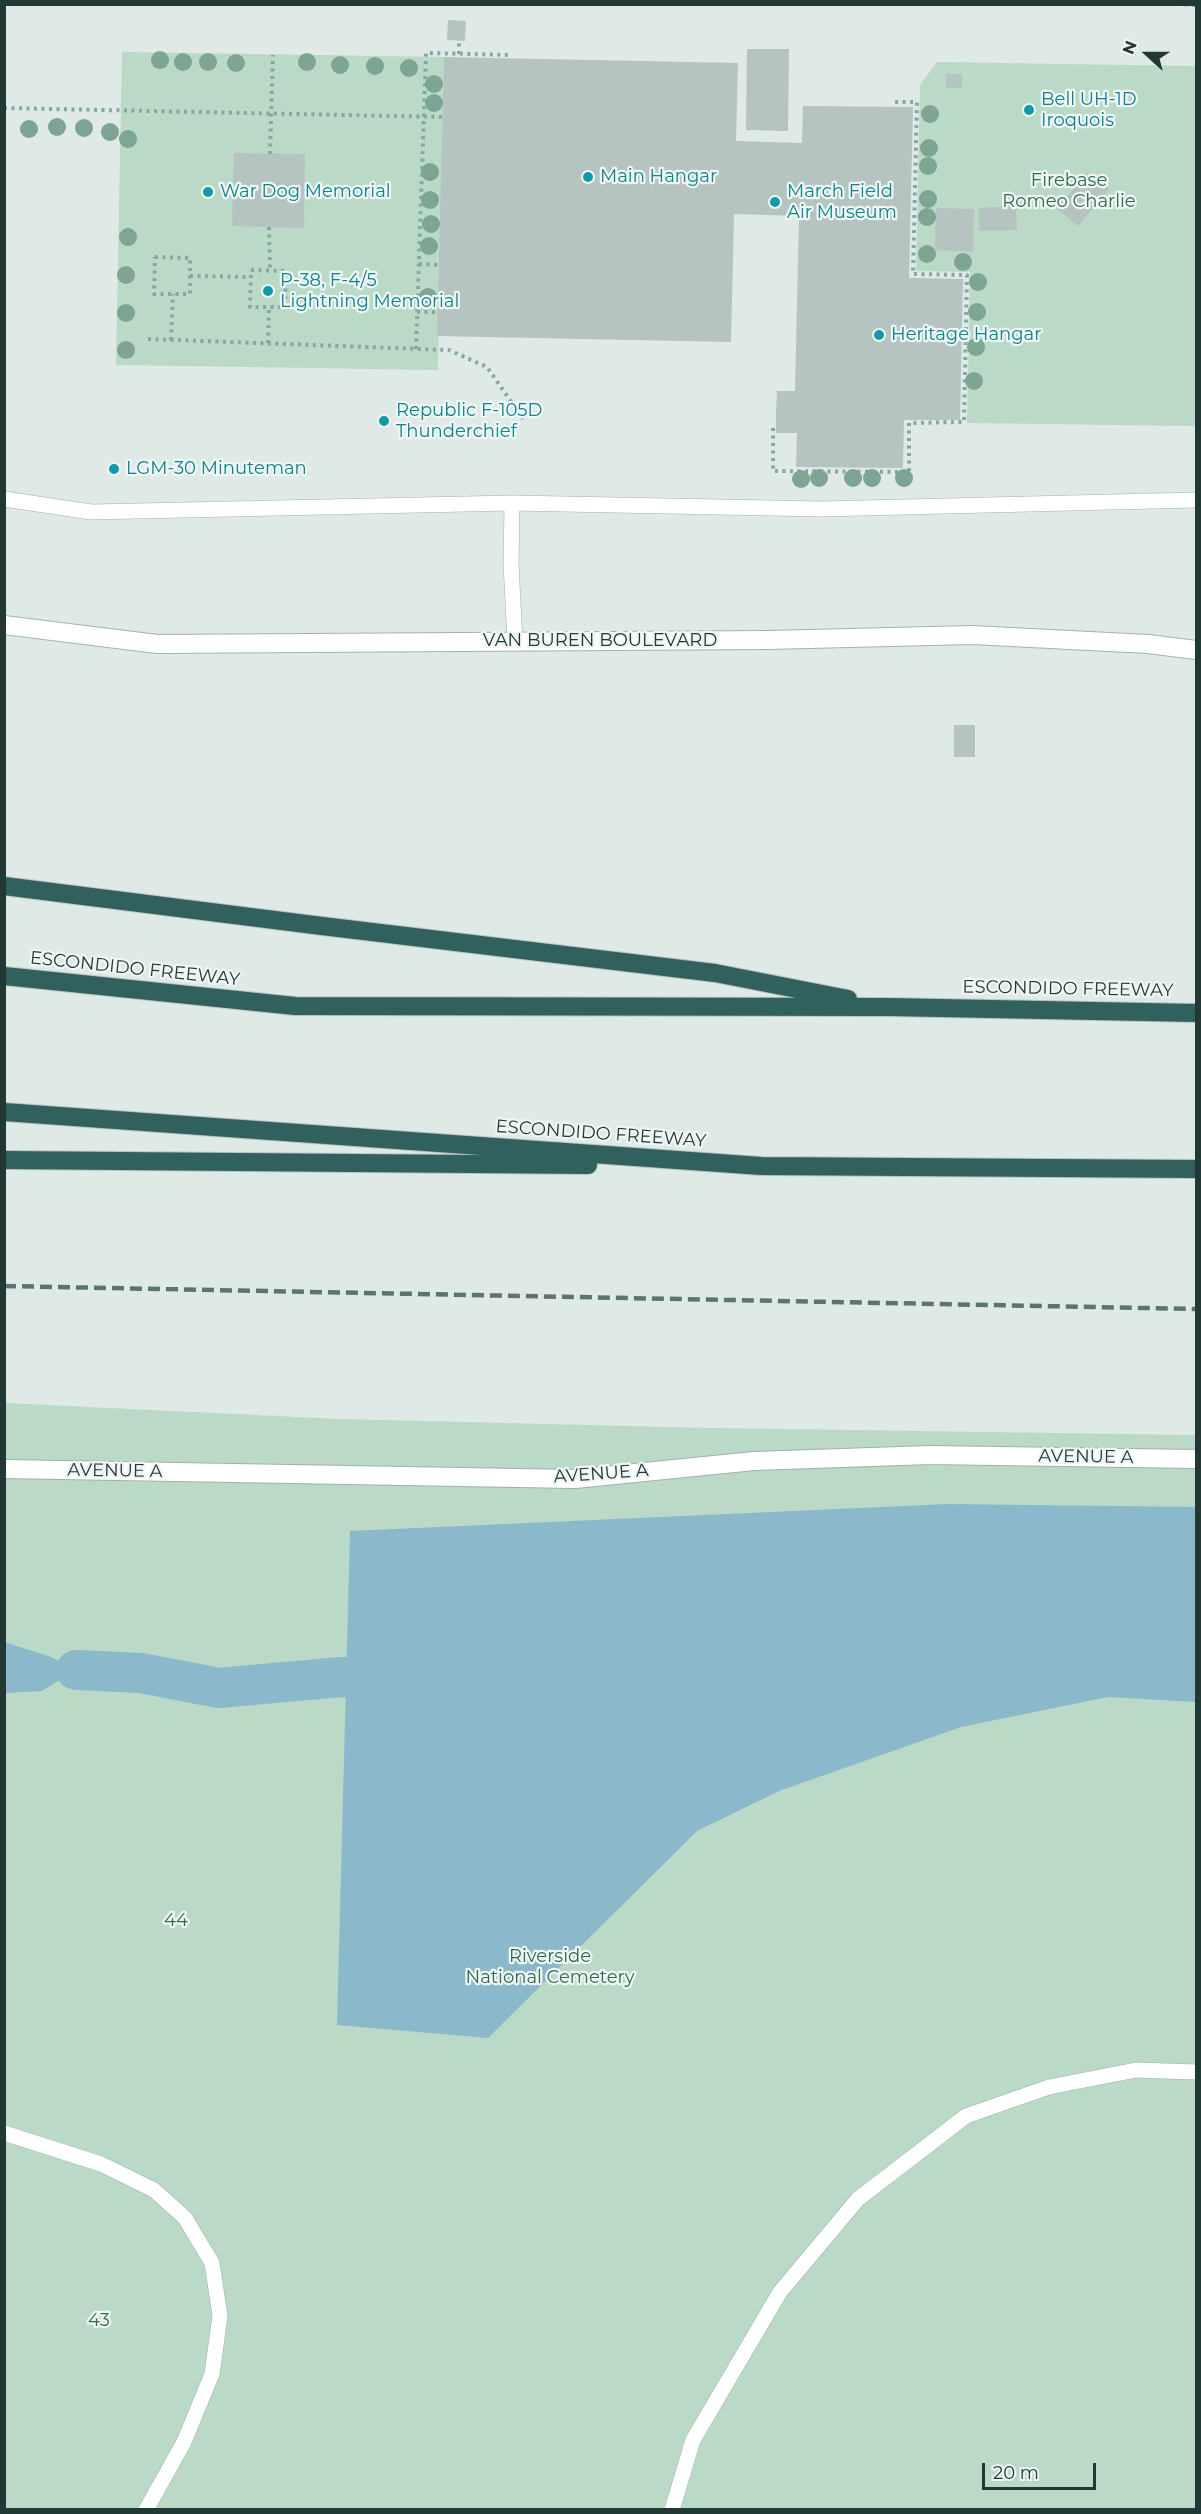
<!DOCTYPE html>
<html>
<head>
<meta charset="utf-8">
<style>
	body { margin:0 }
	#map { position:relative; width:1201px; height:2514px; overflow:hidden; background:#dfe9e6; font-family:Montserrat,sans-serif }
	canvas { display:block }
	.frame { position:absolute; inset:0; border:6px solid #223835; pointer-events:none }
	.north { position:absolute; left:1117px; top:24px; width:60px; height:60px; -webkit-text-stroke:4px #eff6f4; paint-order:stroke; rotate:291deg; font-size:16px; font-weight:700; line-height:24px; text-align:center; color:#223835 }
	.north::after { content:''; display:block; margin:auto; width:21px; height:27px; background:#223835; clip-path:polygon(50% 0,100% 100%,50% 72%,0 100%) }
	.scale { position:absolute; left:982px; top:2463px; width:114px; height:27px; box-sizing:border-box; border:3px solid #223835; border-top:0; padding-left:8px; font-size:18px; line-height:21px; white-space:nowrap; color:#223835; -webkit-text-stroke:4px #eff6f4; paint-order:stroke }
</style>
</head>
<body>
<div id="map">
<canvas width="1201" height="2514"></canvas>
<div class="frame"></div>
<div class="north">N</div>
<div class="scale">20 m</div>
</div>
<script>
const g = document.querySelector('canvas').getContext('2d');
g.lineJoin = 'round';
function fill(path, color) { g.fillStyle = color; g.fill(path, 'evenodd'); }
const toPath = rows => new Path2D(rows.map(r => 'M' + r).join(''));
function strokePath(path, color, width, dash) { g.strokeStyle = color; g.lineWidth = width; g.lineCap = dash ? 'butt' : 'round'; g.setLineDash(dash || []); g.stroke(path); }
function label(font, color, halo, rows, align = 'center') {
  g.font = font + ' Montserrat,sans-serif'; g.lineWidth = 4.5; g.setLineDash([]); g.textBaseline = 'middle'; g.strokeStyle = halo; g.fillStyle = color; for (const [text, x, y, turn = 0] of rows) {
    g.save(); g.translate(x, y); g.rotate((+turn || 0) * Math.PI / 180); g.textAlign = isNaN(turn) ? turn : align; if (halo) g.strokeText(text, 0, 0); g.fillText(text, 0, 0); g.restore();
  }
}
const green = toPath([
	[122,52,444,57,438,370,116,365],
	[937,62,1196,66,1196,426,967,423,970,272,916,271,920,85],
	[5,1403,340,1419,711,1428,1196,1435,1196,2509,5,2509]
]);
const water = toPath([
	[948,1504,1196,1507,1196,1702,1108,1697,961,1727,779,1791,697,1831,488,2038,337,2025,350,1531],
	[4,1642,51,1657,76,1670,42,1691,5,1693]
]);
const canal = toPath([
	[76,1670,141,1673,219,1688,341,1677,401,1678]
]);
const building = toPath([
	[448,20,466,21,465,41,447,40],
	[747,49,789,49,788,131,746,130],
	[444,57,738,63,736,141,802,143,803,106,913,107,909,278,963,279,960,420,904,420,903,468,796,467,797,433,776,433,776,411,777,391,795,391,799,216,734,214,731,342,437,336],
	[946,74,962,74,962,88,946,88],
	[234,153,305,154,304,228,232,226],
	[1088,172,1109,189,1078,226,1057,209],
	[1016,206,1017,230,979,231,979,208],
	[936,208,974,209,973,252,935,250],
	[954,725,975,725,975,757,954,757]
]);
const path = toPath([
	[1177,4,1196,5],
	[459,54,459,40],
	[4,108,443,117],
	[270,154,273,55],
	[269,227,270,271],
	[155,257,190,258,190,294,154,294,155,257],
	[419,264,439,265],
	[251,270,286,271,285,307,250,307,251,270],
	[190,276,250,277],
	[417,312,438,312],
	[148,339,449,350,487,367,523,419],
	[171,340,173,294],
	[268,343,269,307],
	[416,349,426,53,511,55],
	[773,428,773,471,909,472,909,423,964,422,967,275,913,274,917,102,895,102]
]);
const lane = toPath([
	[4,499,91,512,512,503,821,509,1196,500],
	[512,503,511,564,515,642],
	[4,2133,101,2164,154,2190,185,2218,212,2263,220,2316,212,2374,184,2442,146,2510],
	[672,2510,693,2440,780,2292,858,2199,966,2116,1049,2087,1136,2070,1196,2072]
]);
const street = toPath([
	[4,1469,575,1479,754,1461,930,1455,1196,1459]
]);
const secondary = toPath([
	[4,625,157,644,768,640,972,635,1148,644,1196,650]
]);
const highway = toPath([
	[4,886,322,926,715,973,848,999],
	[4,976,295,1006,888,1007,1196,1013],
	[4,1112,761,1166,1196,1169],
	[4,1160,588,1165]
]);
const rail = toPath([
	[4,1286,1196,1309]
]);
const trees = [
	[160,60],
	[183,62],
	[208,62],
	[307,62],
	[236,63],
	[340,65],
	[375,66],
	[409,68],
	[434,84],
	[434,103],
	[930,114],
	[57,127],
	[84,128],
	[29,129],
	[110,132],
	[128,139],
	[929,148],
	[928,166],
	[430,172],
	[928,199],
	[430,200],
	[927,217],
	[431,224],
	[128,237],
	[429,246],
	[927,254],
	[963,262],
	[126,275],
	[978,282],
	[428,297],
	[977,312],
	[126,313],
	[976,347],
	[126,350],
	[974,381],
	[819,478],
	[853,478],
	[872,478],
	[904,478],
	[801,479]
];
const markers = [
	[1029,110,6,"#0f9aa8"],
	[588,177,6,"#0f9aa8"],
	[208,192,6,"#0f9aa8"],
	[775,202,6,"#0f9aa8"],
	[268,291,6,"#0f9aa8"],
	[879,335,6,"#0f9aa8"],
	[384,421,6,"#0f9aa8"],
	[114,469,6,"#0f9aa8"]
];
const cultureNames = [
	["Bell UH-1D",1041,100],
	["Iroquois",1041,121],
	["Main Hangar",600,177],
	["War Dog Memorial",220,192],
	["March Field",787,192],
	["Air Museum",787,213],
	["P-38, F-4/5",280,281],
	["Lightning Memorial",280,302],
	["Heritage Hangar",891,335],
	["Republic F-105D",396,411],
	["Thunderchief",396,432],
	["LGM-30 Minuteman",126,469]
];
const parkNames = [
	["Firebase",1069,181],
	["Romeo Charlie",1069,202],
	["44",176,1921],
	["Riverside",550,1957],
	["National Cemetery",550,1978],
	["43",99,2321]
];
const streetNames = [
	["VAN BUREN BOULEVARD",600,641],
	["ESCONDIDO FREEWAY",135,969,6],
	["ESCONDIDO FREEWAY",1068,989,1],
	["ESCONDIDO FREEWAY",601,1134,4],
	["AVENUE A",1086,1457,1],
	["AVENUE A",115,1471,1],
	["AVENUE A",601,1474,-4]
];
fill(green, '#bad9c7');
fill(water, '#8bb8ca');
strokePath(canal, '#8bb8ca', 40);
fill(building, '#b5c4c0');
strokePath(lane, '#a3b0ad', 16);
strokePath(street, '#a3b0ad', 20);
strokePath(secondary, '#a0b4af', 20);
strokePath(highway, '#bdc3c2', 20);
strokePath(path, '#82aaa4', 4, [3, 4.5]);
strokePath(lane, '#fff', 15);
strokePath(street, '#fff', 18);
strokePath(secondary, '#fff', 18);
strokePath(highway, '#30615e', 18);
strokePath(rail, '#5c7471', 4.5, [12, 6]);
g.fillStyle = '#7ea493';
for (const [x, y] of trees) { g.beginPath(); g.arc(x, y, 9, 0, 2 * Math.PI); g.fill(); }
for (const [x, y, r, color] of markers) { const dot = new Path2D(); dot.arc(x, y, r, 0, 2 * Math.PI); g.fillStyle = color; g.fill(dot); strokePath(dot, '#eff6f4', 2); }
label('18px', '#0d838f', '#eff6f4', cultureNames, 'left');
label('18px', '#2f6b4f', '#eff6f4', parkNames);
label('18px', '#223835', '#eff6f4', streetNames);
</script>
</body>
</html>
